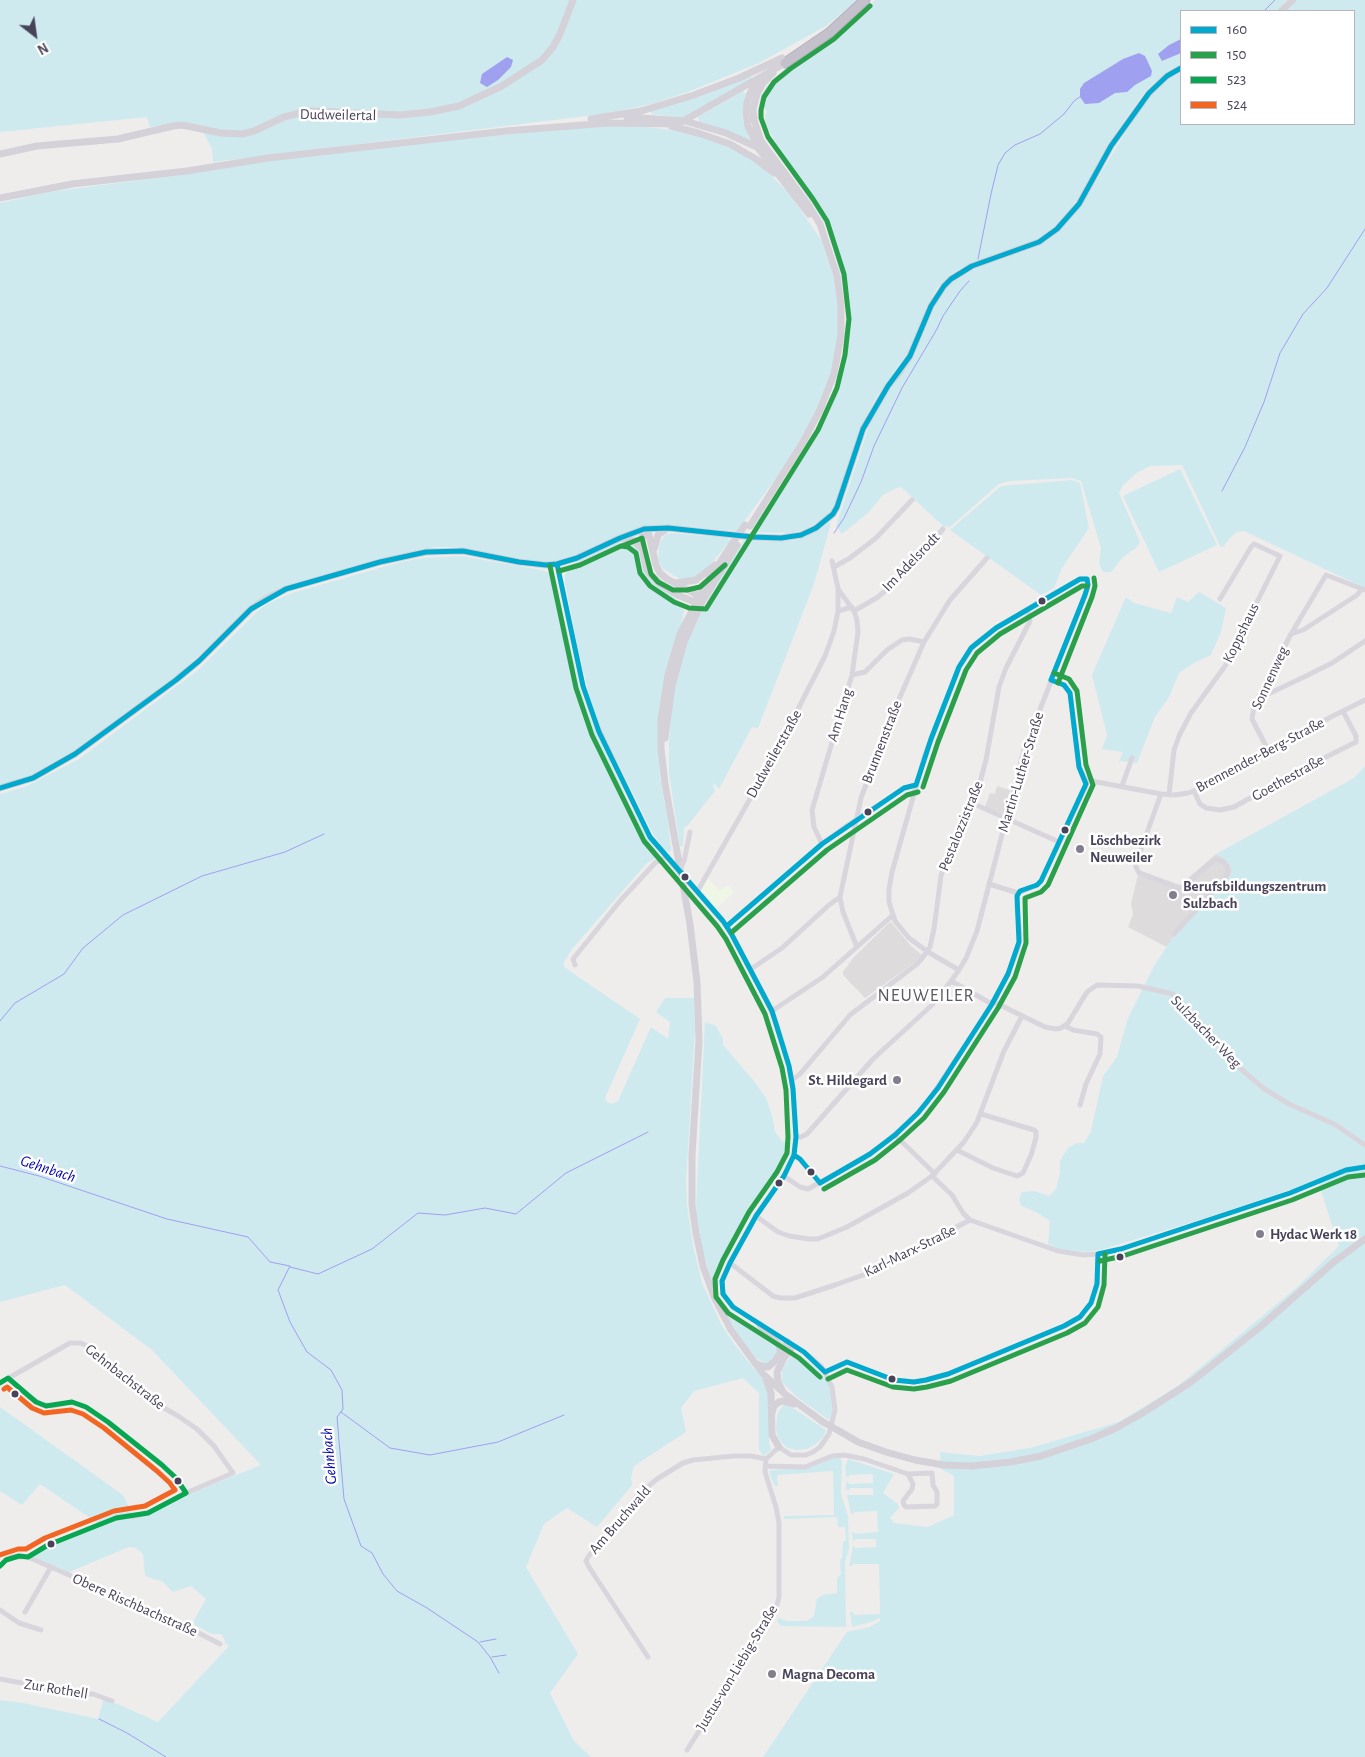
<!DOCTYPE html>
<html>
<head>
<meta charset="utf-8">
<style>
	body { margin:0 }
	#map { position:relative; width:1365px; height:1757px; overflow:hidden; background:#eeedec; font-family:"Alegreya Sans",sans-serif }
	canvas { display:block }
	.legend { position:absolute; left:1180px; top:10px; width:175px; height:115px; box-sizing:border-box; background:#fff; border:1px solid #b6b4bd; margin:0; padding:6px 9px; list-style:none; font-size:15px; color:#49435a }
	.legend li { display:flex; align-items:center; gap:10px; height:25px }
	.legend b { width:25px; border:1px solid #b6b4bd }
	.north { position:absolute; left:10px; top:10px; width:50px; height:50px; -webkit-text-stroke:4px #fff; paint-order:stroke; rotate:150deg; font-size:14px; font-weight:700; line-height:20px; text-align:center; color:#49435a }
	.north::after { content:''; display:block; margin:auto; width:18px; height:22px; background:#49435a; clip-path:polygon(50% 0,100% 100%,50% 72%,0 100%) }
</style>
</head>
<body>
<div id="map">
<canvas width="1365" height="1757"></canvas>
<ul class="legend">
<li><b style="height:6px;background:#00a9ce"></b>160</li>
<li><b style="height:6px;background:#2ba04c"></b>150</li>
<li><b style="height:6px;background:#07a650"></b>523</li>
<li><b style="height:6px;background:#f26522"></b>524</li>
</ul>
<div class="north">N</div>
</div>
<script>
const g = document.querySelector('canvas').getContext('2d');
g.lineJoin = 'round';
function fill(path, color) { g.fillStyle = color; g.fill(path, 'evenodd'); }
const toPath = rows => new Path2D(rows.map(r => 'M' + r).join(''));
function strokePath(path, color, width, dash) { g.strokeStyle = color; g.lineWidth = width; g.lineCap = dash ? 'butt' : 'round'; g.setLineDash(dash || []); g.stroke(path); }
function label(font, color, halo, rows, align = 'center') {
  g.font = font + ' "Alegreya Sans",sans-serif'; g.lineWidth = 5; g.setLineDash([]); g.textBaseline = 'middle'; g.strokeStyle = halo; g.fillStyle = color; for (const [text, x, y, turn = 0] of rows) {
    g.save(); g.translate(x, y); g.rotate((+turn || 0) * Math.PI / 180); g.textAlign = isNaN(turn) ? turn : align; if (halo) g.strokeText(text, 0, 0); g.fillText(text, 0, 0); g.restore();
  }
}
const commercial = toPath([
	[708,878,720,891,728,885,734,892,716,908,702,890]
]);
const education = toPath([
	[997,786,1010,790,1004,814,985,807,990,793,995,794],
	[1216,854,1224,858,1230,865,1232,872,1230,876,1175,934,1167,947,1128,927,1133,914,1131,904,1139,870,1180,885],
	[890,922,892,923,911,946,922,955,914,963,865,998,843,975,843,972,854,957]
]);
const green = toPath([
	[0,0,858,0,826,26,759,63,688,92,651,104,611,113,213,162,212,149,200,126,170,124,150,127,147,117,0,132],
	[875,0,1287,0,1276,11,1181,11,1181,65,1165,74,1146,90,1115,134,1079,197,1064,217,1055,226,1038,239,961,268,949,276,937,288,928,304,913,344,897,370,877,396,866,417,834,508,823,519,803,530,792,533,757,532,752,529,789,473,821,419,830,400,841,364,844,346,846,312,841,277,826,226,810,200,783,162,783,154,766,126,765,117,767,111,759,105,761,96,766,87,774,79,840,33],
	[1298,0,1365,0,1365,588,1244,531,1237,532,1229,539,1223,547,1220,546,1182,465,1150,466,1137,473,1123,485,1119,493,1140,542,1136,548,1123,557,1111,572,1103,572,1099,564,1101,548,1081,481,1072,478,1010,481,999,484,950,527,943,526,901,487,896,488,883,495,868,513,842,534,836,526,870,423,885,396,907,368,934,309,945,289,960,276,969,271,1035,247,1047,241,1058,232,1082,204,1131,123,1151,95,1169,79,1181,72,1181,124,1354,124,1354,11,1286,11],
	[751,76,752,79,683,118,652,114,650,111,702,96],
	[743,91,746,94,742,115,750,142,699,122,698,117],
	[631,125,687,132,725,145,759,164,789,193,817,234,822,241,834,279,838,307,838,335,832,371,827,383,816,413,787,463,737,531,665,525,554,562,534,561,455,547,435,547,372,561,282,587,261,599,174,678,67,756,41,772,0,786,0,203,49,192,195,173,281,158,551,130,599,126],
	[1180,469,1217,545,1159,572,1123,496],
	[1072,480,1080,483,1089,528,1062,568,1054,588,1041,595,950,530,1001,486],
	[828,523,831,523,814,584,758,728,752,727,719,789,714,783,713,785,715,791,688,825,684,828,683,846,680,846,669,773,669,741,673,697,680,666,689,638,715,586,744,540,785,541,797,540,818,531],
	[671,533,728,538,730,541,711,564,694,579,682,580,663,569,658,560,659,544,665,535],
	[626,541,630,542,639,549,647,574,653,582,674,596,683,607,684,612,658,739,660,778,668,822,671,849,670,852,664,850,652,832,600,726,591,703,578,649,565,582,565,575,571,565,614,544],
	[461,556,541,570,550,573,555,578,580,688,588,713,630,805,647,836,660,855,646,864,572,949,564,962,564,967,640,1019,605,1098,607,1102,612,1104,618,1101,651,1027,668,1039,670,1022,656,1012,665,998,694,998,695,1029,686,1181,687,1205,693,1245,702,1283,721,1324,734,1344,769,1387,769,1442,771,1450,764,1456,761,1453,759,1449,759,1393,743,1378,694,1391,681,1408,686,1432,634,1466,631,1478,632,1485,597,1527,567,1508,544,1524,526,1567,578,1654,550,1693,574,1741,591,1757,0,1757,0,1700,23,1703,98,1719,104,1698,158,1722,229,1646,225,1643,224,1638,221,1634,212,1634,195,1625,194,1620,206,1599,191,1586,173,1592,162,1581,150,1578,145,1575,143,1554,136,1548,129,1547,69,1572,36,1558,35,1555,40,1551,102,1526,40,1484,22,1505,0,1491,0,1407,123,1495,135,1519,144,1516,187,1495,261,1465,152,1350,65,1285,0,1302,0,794,25,787,79,759,198,670,259,610,269,603,292,593,401,562,424,558],
	[1199,592,1226,608,1221,632,1211,655,1194,663,1179,673,1169,697,1155,717,1137,763,1119,761,1123,752,1102,749,1107,735,1092,675,1126,597,1134,603,1171,613,1177,597,1188,602],
	[1365,766,1365,1757,763,1757,847,1632,870,1627,880,1621,880,1618,871,1622,852,1627,850,1612,853,1612,854,1615,880,1614,879,1564,852,1564,852,1566,849,1566,853,1546,855,1546,855,1548,876,1547,876,1539,855,1539,855,1541,853,1541,852,1532,854,1532,855,1534,878,1532,877,1511,854,1512,854,1514,851,1513,847,1495,873,1495,873,1488,850,1488,850,1490,846,1490,846,1481,849,1482,849,1484,873,1483,873,1474,849,1475,849,1477,846,1477,845,1467,848,1459,894,1474,883,1493,898,1504,899,1508,890,1518,894,1523,928,1527,954,1515,954,1476,941,1469,940,1452,979,1456,1030,1448,1119,1422,1179,1385,1207,1362,1296,1288,1339,1246,1317,1179,1292,1189,1212,1216,1100,1250,1086,1252,1057,1249,1048,1244,1050,1221,1036,1212,1021,1206,1019,1200,1022,1192,1034,1191,1049,1196,1056,1189,1060,1172,1060,1161,1068,1148,1077,1143,1084,1143,1091,1131,1103,1076,1117,1057,1128,1018,1154,966,1175,934,1230,876,1232,872,1230,865,1224,858,1216,854,1354,778],
	[705,1022,716,1026,723,1039,723,1045,754,1081,766,1098,772,1116,775,1132,782,1141,787,1143,790,1147,788,1154,724,1259,720,1271,718,1286,715,1285,710,1275,702,1247,696,1208],
	[727,1307,747,1327,779,1349,769,1363,765,1364,755,1357,736,1331,725,1311],
	[795,1353,807,1360,819,1371,828,1383,832,1392,833,1402,832,1413,829,1420,797,1397,782,1382,782,1370,790,1357],
	[786,1405,793,1408,826,1430,824,1436,816,1444,807,1449,797,1450,788,1448,782,1443,778,1437,776,1429,777,1415,782,1406],
	[833,1458,840,1458,842,1461,841,1494,848,1516,849,1549,845,1562,846,1627,781,1626,777,1621,778,1618,787,1621,807,1621,814,1616,817,1599,822,1595,837,1593,837,1578,841,1574,840,1560,842,1558,843,1542,846,1540,845,1527,838,1527,837,1517,784,1519,784,1516,834,1515,833,1471,777,1475,778,1486,776,1486,774,1485,769,1472,771,1470,806,1468]
]);
const water = toPath([
	[1181,39,1181,53,1162,61,1158,54,1169,45],
	[1139,53,1145,56,1147,60,1152,71,1151,76,1135,85,1127,92,1115,93,1099,103,1085,104,1080,97,1080,89,1084,83,1123,59],
	[507,57,513,60,511,67,498,80,487,87,480,83,482,74]
]);
const stream = toPath([
	[1264,11,1275,0],
	[978,259,991,194,998,165,1005,153,1015,145,1040,134,1064,114,1074,101,1081,96],
	[1222,491,1245,447,1264,402,1280,353,1303,314,1327,288,1365,229],
	[834,533,844,518,861,482,874,446,902,388,937,329,943,316,960,291,969,281],
	[0,1021,15,1003,64,974,83,948,123,915,202,876,285,852,324,834],
	[0,1166,39,1176,167,1219,248,1237,270,1262,290,1266,278,1290,290,1322,307,1352,331,1370,342,1390,343,1409,337,1417,344,1499,361,1546,372,1553,383,1574,397,1591,427,1608,478,1642,490,1657,499,1673],
	[290,1267,318,1274,372,1249,418,1213,445,1215,485,1208,516,1214,566,1173,648,1132],
	[341,1412,390,1448,430,1455,498,1442,564,1415],
	[480,1642,496,1639],
	[492,1657,506,1655],
	[99,1719,127,1733,166,1757]
]);
const street = toPath([
	[557,564,583,686,593,716,650,837,679,872],
	[834,567,850,558,876,538,912,500],
	[838,611,852,607],
	[854,611,878,597,899,579,943,529],
	[1291,634,1303,630,1331,612,1357,595,1362,589],
	[852,675,865,672,887,650,902,640,910,639,924,642],
	[1260,694,1268,694,1304,677,1332,663,1365,641],
	[1268,750,1252,719,1254,706,1291,634,1326,575,1365,590],
	[1086,780,1161,794,1174,795,1188,793,1199,789,1305,730,1365,700],
	[1122,786,1132,758],
	[1194,791,1200,804,1206,808,1220,810,1234,807,1308,766,1356,742,1356,736,1343,711],
	[1161,794,1136,863,1136,867,1139,873,1178,888,1183,887,1215,859,1224,862,1228,869,1226,877,1174,934],
	[1169,795,1174,750,1179,736,1191,713,1225,666,1280,556,1254,544,1251,547,1220,599],
	[972,803,1059,842],
	[822,844,814,827,812,810,852,675,858,632,857,620,854,611,838,589],
	[684,861,690,832],
	[989,884,1018,893],
	[697,892,771,762,825,656,834,631,838,611,838,588,832,561],
	[727,926,822,844,848,825,904,788,916,785],
	[857,947,843,912,840,897,861,798,893,713,924,642,950,600,987,558],
	[575,965,573,959,620,901,655,863,666,857],
	[751,969,782,948,829,905,840,897],
	[951,981,992,1004],
	[994,1002,1045,1027,1056,1029,1061,1028,1068,1023,1087,992,1097,985,1138,986,1173,994,1241,1069,1263,1088,1289,1104,1336,1125,1365,1145],
	[772,1011,823,977,893,915],
	[1065,1026,1073,1030,1097,1034,1101,1037,1100,1054,1086,1084,1080,1105],
	[792,1080,800,1074,850,1015,917,964,923,957,930,947,934,929,941,876,946,858,964,821,979,786,986,760,999,687,1006,668,1030,621,1027,610],
	[895,1135,935,1174],
	[796,1137,801,1137,807,1134,873,1059,932,1005,951,981,959,970,966,958,977,931,1024,750,1085,595,1088,585,1087,579,1080,579,1041,601,996,628,975,644,959,667,925,755,892,872,889,889,889,902,895,921,909,938,928,952,959,970],
	[957,1150,993,1168,1017,1176,1023,1173,1031,1155,1036,1138,1036,1132,1034,1130,981,1114],
	[794,1155,800,1159,820,1183],
	[784,1176,800,1187,808,1189,861,1160,886,1142,908,1123,927,1103,994,1002,1008,974,1018,949,1020,935,1017,906,1018,893,1037,885,1041,881,1086,786,1086,780,1079,767,1070,693,1064,685,1051,680],
	[932,1176,952,1195,963,1213,970,1220,1058,1251,1084,1255,1098,1254,1121,1249,1290,1193,1346,1170,1365,1167],
	[756,1216,778,1232,789,1236,809,1239,818,1239,847,1227,908,1193,932,1176,964,1142,977,1122,1004,1051,1022,1016],
	[730,1263,773,1296,780,1298,795,1298,835,1285,866,1274,970,1220],
	[825,1372,847,1362,894,1380,914,1382,926,1380,948,1374,1064,1326,1080,1317,1091,1303,1097,1284,1098,1254],
	[8,1378,28,1396,41,1404,52,1406,72,1402,86,1407,108,1422,162,1465,176,1478,186,1493],
	[0,1383,70,1343,81,1343,87,1346,152,1401,178,1416,197,1429,214,1446,233,1473,186,1493,148,1513,136,1516,122,1517,111,1520,48,1545,28,1557],
	[765,1466,805,1467,832,1456,844,1455,864,1459,908,1474,932,1473,933,1485,937,1492,937,1504,935,1506,906,1507,904,1505,903,1501,912,1489,913,1484,908,1474],
	[0,1566,6,1560,12,1557,28,1557,181,1624,220,1644],
	[0,1610,19,1623,41,1630],
	[25,1612,51,1567],
	[648,1657,589,1567,586,1561,588,1557,637,1496,657,1479,683,1463,693,1460,734,1456,751,1456,766,1459],
	[0,1679,82,1694,93,1694,112,1701],
	[687,1750,767,1625,776,1609,779,1597,779,1523,776,1507,765,1472,766,1459,779,1447,791,1455,806,1455,813,1452,820,1447,829,1434,835,1410,832,1387,822,1367,804,1352,733,1307,723,1294,722,1281,730,1263,756,1216,784,1176,794,1155,796,1137,793,1089,789,1066,777,1025,764,995,727,926,690,884]
]);
const secondary = toPath([
	[1281,11,1293,0],
	[758,79,750,93,747,103,746,113,748,126,758,148,809,214],
	[627,117,685,121,726,133,759,148],
	[591,119,641,111,694,95,739,78,782,58],
	[671,126,698,133,730,144,756,159,774,173],
	[0,154,37,146,118,139,173,126,182,125,221,133,242,134,254,131,284,117,300,113,312,111,400,115,430,112,459,106,502,86,542,60,553,47,560,34,573,0],
	[0,198,72,184,187,171,268,158,506,131,608,123,678,124,785,63],
	[750,526,803,442,820,410,834,374,841,335,841,305,837,276,820,224,807,203,761,141,754,120,753,109,757,94,763,83,773,73],
	[644,529,642,539,644,558,647,570,651,575,660,584,678,595,692,601,700,602],
	[644,529,649,535,656,565,660,573,667,579,694,593,701,599],
	[620,538,634,541,643,550],
	[732,544,706,584,680,634,668,675,661,720,661,749,665,784,690,924,697,982,699,1041,692,1155,692,1205,696,1233,703,1266,715,1299,731,1330,763,1374,785,1394,823,1422],
	[654,549,658,535,668,528],
	[676,583,696,580,715,565],
	[665,738,672,686,684,642,702,602,737,545],
	[0,788,33,778,75,754,176,680,199,661,251,609,266,599,286,589,380,562,426,552,463,551,519,562,546,565,557,564,577,558,620,538,644,529,668,528,753,537,781,538,801,535,816,528,833,514,837,507,863,429,888,386,899,373,910,356,931,306,944,286,951,279,972,266,1039,242,1057,229,1079,204,1111,146,1149,93,1167,76,1181,68],
	[760,1325,779,1345,781,1353],
	[755,1363,761,1366,768,1367,774,1362,788,1342],
	[766,1379,771,1393,772,1435,779,1447],
	[782,1390,778,1382,777,1372,784,1358,793,1346],
	[772,1413,774,1406,779,1402,783,1401,794,1404],
	[841,1432,858,1442,886,1452,915,1460,944,1465,971,1466,1011,1462,1041,1456,1091,1439,1116,1428,1141,1414,1191,1382,1260,1327,1335,1261,1365,1239]
]);
const highway = toPath([
	[785,63,829,33,865,0]
]);
const streetBridge = toPath([
	[684,861,679,872,690,884]
]);
const secondaryBridge = toPath([
	[732,544,745,525],
	[823,1422,841,1432]
]);
const bus1 = toPath([
	[557,564,583,686,599,732,650,837,723,921,732,935,772,1011,789,1066,793,1089,796,1137,794,1155,784,1176,756,1216,730,1263,722,1281,723,1294,733,1307,804,1352,825,1372],
	[1051,680,1085,595,1088,585,1087,579],
	[916,785,931,739,959,667,971,648,996,628,1080,579,1087,579],
	[0,788,33,778,75,754,176,680,199,661,251,609,286,589,380,562,426,552,463,551,519,562,546,565,557,564,577,558,620,538,644,529,668,528,753,537,781,538,801,535,816,528,833,514,837,507,863,429,888,386,910,356,931,306,944,286,951,279,972,266,1039,242,1057,229,1079,204,1111,146,1149,93,1167,76,1181,68],
	[727,926,822,844,904,788,916,785],
	[794,1155,800,1159,820,1183],
	[820,1183,870,1154,895,1135,918,1113,938,1088,992,1004,1008,974,1019,942,1017,896,1020,891,1037,885,1041,881,1086,784,1079,767,1070,693,1064,685,1051,680],
	[1098,1254,1121,1249,1290,1193,1346,1170,1365,1167],
	[825,1372,847,1362,894,1380,914,1382,926,1380,948,1374,1064,1326,1080,1317,1091,1303,1097,1284,1098,1254]
]);
const bus2 = toPath([
	[622,546,642,538,651,574,658,582,673,590,687,590,700,587,725,565],
	[550,566,576,688,592,735,644,841,717,926,726,939,765,1014,782,1068,786,1090,788,1137,787,1153,777,1172,749,1212,723,1260,715,1279,716,1297,728,1313,799,1358,820,1377],
	[559,571,580,565,621,546,628,547,636,553,640,573,650,586,674,602,689,608,706,609,818,430,837,388,845,355,849,319,844,274,827,221,813,199,768,137,761,118,761,110,764,97,774,82,790,69,834,39,870,6],
	[1058,683,1092,597,1095,586,1094,578],
	[923,787,938,742,966,670,977,653,1000,634,1082,586,1087,586],
	[732,932,827,850,907,795,918,792],
	[824,1189,875,1160,900,1140,924,1118,944,1092,998,1008,1015,977,1026,943,1025,898,1041,892,1048,885,1093,785,1086,765,1077,691,1069,679,1054,673],
	[1100,1261,1123,1256,1292,1200,1348,1177,1365,1175],
	[828,1379,847,1370,893,1387,914,1389,927,1387,951,1381,1067,1333,1085,1323,1098,1307,1104,1285,1105,1254]
]);
const bus3 = toPath([
	[0,1383,8,1378,36,1402,46,1406,72,1402,86,1407,108,1422,162,1465,176,1478,186,1493,148,1513,116,1518,48,1545,28,1557,19,1556,6,1560,0,1566]
]);
const bus4 = toPath([
	[0,1555,18,1549,26,1549,45,1538,114,1511,145,1506,175,1490,170,1483,157,1471,104,1428,83,1414,71,1410,44,1413,32,1408,7,1387,4,1389]
]);
const markers = [
	[1042,601,4.5,"#49435a"],
	[868,812,4.5,"#49435a"],
	[1065,830,4.5,"#49435a"],
	[1080,849,5,"#837e8d"],
	[685,877,4.5,"#49435a"],
	[1173,895,5,"#837e8d"],
	[897,1080,5,"#837e8d"],
	[811,1172,4.5,"#49435a"],
	[779,1183,4.5,"#49435a"],
	[1260,1234,5,"#837e8d"],
	[1120,1257,4.5,"#49435a"],
	[892,1379,4.5,"#49435a"],
	[15,1394,4.5,"#49435a"],
	[178,1481,4.5,"#49435a"],
	[51,1544,4.5,"#49435a"],
	[772,1674,5,"#837e8d"]
];
const streetNames = [
	["Dudweilertal",338,115,1],
	["Im Adelsrodt",911,562,-46],
	["Koppshaus",1241,633,-64],
	["Sonnenweg",1270,678,-65],
	["Am Hang",840,715,-73],
	["Brunnenstraße",882,742,-69],
	["Dudweilerstraße",774,754,-61],
	["Brennender-Berg-Straße",1260,755,-28],
	["Martin-Luther-Straße",1021,772,-73],
	["Goethestraße",1288,778,-29],
	["Pestalozzistraße",961,826,-68],
	["Sulzbacher Weg",1206,1032,46],
	["Karl-Marx-Straße",910,1251,-26],
	["Gehnbachstraße",125,1377,38],
	["Am Bruchwald",620,1520,-49],
	["Obere Rischbachstraße",135,1605,24],
	["Justus-von-Liebig-Straße",737,1668,-59],
	["Zur Rothell",56,1689,9]
];
const poiNames = [
	["Löschbezirk",1090,840],
	["Neuweiler",1090,857],
	["Berufsbildungszentrum",1183,886],
	["Sulzbach",1183,903],
	["St. Hildegard",887,1080,"right"],
	["Hydac Werk 18",1270,1234],
	["Magna Decoma",782,1674]
];
const waterNames = [
	["Gehnbach",48,1169,18],
	["Gehnbach",329,1456,-95]
];
const quarterNames = [
	["NEUWEILER",926,996]
];
fill(commercial, '#eff6e6');
fill(education, '#dddbdc');
fill(green, '#ceeaef');
fill(water, '#a0a0f0');
strokePath(stream, '#a0a0f0', 1);
strokePath(highway, '#b5b0bd', 11);
strokePath(street, '#d8d6dc', 5);
strokePath(secondary, '#d4d1d8', 7);
strokePath(highway, '#c4c1cc', 9);
strokePath(streetBridge, '#d8d6dc', 5);
strokePath(secondaryBridge, '#d4d1d8', 7);
strokePath(bus1, '#00a9ce', 5);
strokePath(bus2, '#2ba04c', 5);
strokePath(bus3, '#07a650', 5);
strokePath(bus4, '#f26522', 5);
for (const [x, y, r, color] of markers) { const dot = new Path2D(); dot.arc(x, y, r, 0, 2 * Math.PI); g.fillStyle = color; g.fill(dot); strokePath(dot, '#fff', 2); }
label('15px', '#49435a', '#fff', streetNames);
label('bold 15px', '#49435a', '#fff', poiNames, 'left');
label('italic 16px', '#0102af', '#fff', waterNames);
g.letterSpacing = '1px';
label('18px', '#5b5861', '#fff', quarterNames);
g.letterSpacing = '0px';
</script>
</body>
</html>
